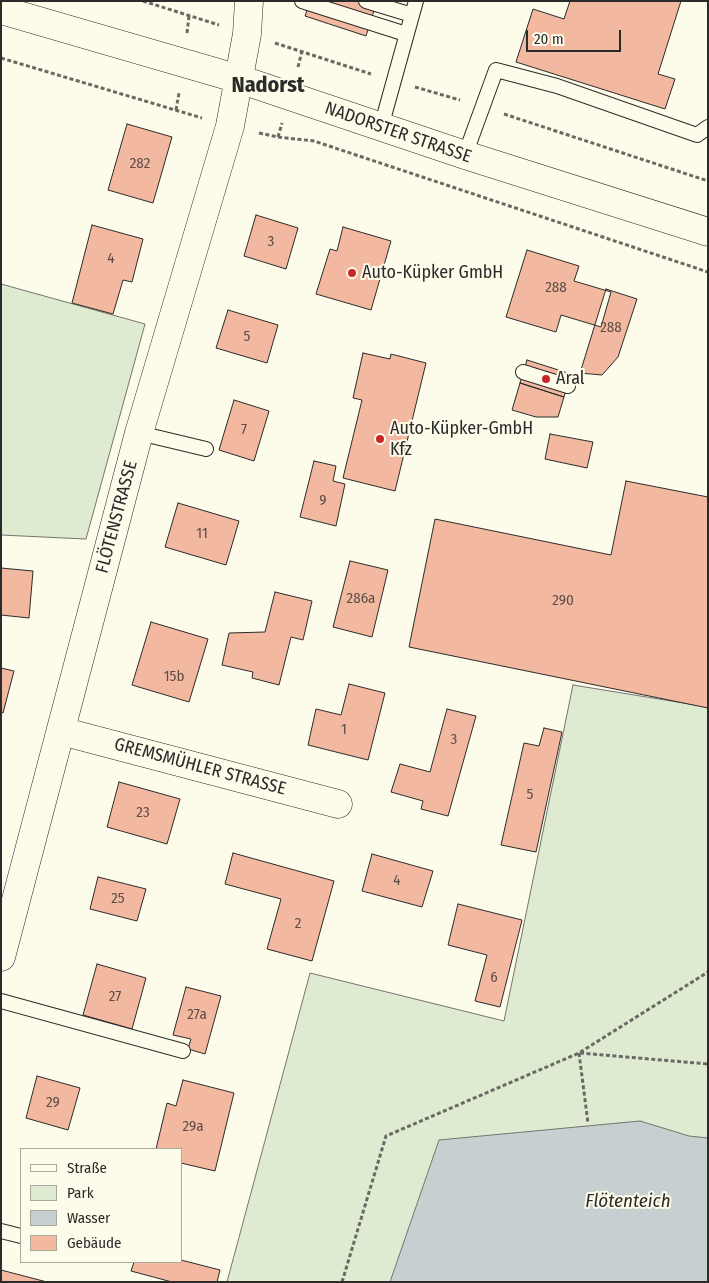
<!DOCTYPE html>
<html>
<head>
<meta charset="utf-8">
<style>
	body { margin:0 }
	#map { position:relative; width:709px; height:1283px; overflow:hidden; background:#fdfbea; font-family:"Fira Sans Condensed",sans-serif }
	canvas { display:block }
	.frame { position:absolute; inset:0; border:2px solid #2b2b2b; pointer-events:none }
	.legend { position:absolute; left:20px; top:1148px; width:162px; height:115px; box-sizing:border-box; background:#fdfbea; border:1px solid #a9a89e; margin:0; padding:6px 9px; list-style:none; font-size:15px; color:#2b2b2b }
	.legend li { display:flex; align-items:center; gap:10px; height:25px }
	.legend b { width:25px; border:1px solid #a9a89e }
	.scale { position:absolute; left:526px; top:30px; width:95px; height:22px; box-sizing:border-box; border:2px solid #2b2b2b; border-top:0; padding-left:6px; font-size:15px; line-height:18px; white-space:nowrap; color:#2b2b2b; -webkit-text-stroke:4px #fdfbea; paint-order:stroke }
</style>
</head>
<body>
<div id="map">
<canvas width="709" height="1283"></canvas>
<div class="frame"></div>
<ul class="legend">
<li><b style="height:6px;background:#fdfbea"></b>Straße</li>
<li><b style="height:14px;background:#deebd1"></b>Park</li>
<li><b style="height:14px;background:#c7d0d0"></b>Wasser</li>
<li><b style="height:14px;background:#f2b8a0"></b>Gebäude</li>
</ul>
<div class="scale">20 m</div>
</div>
<script>
const g = document.querySelector('canvas').getContext('2d');
g.lineJoin = 'round';
function fill(path, color) { g.fillStyle = color; g.fill(path, 'evenodd'); }
const toPath = rows => new Path2D(rows.map(r => 'M' + r).join(''));
function strokePath(path, color, width, dash) { g.strokeStyle = color; g.lineWidth = width; g.lineCap = dash ? 'butt' : 'round'; g.setLineDash(dash || []); g.stroke(path); }
function label(font, color, halo, rows, align = 'center') {
  g.font = font + ' "Fira Sans Condensed",sans-serif'; g.lineWidth = 4; g.setLineDash([]); g.textBaseline = 'middle'; g.strokeStyle = halo; g.fillStyle = color; for (const [text, x, y, turn = 0] of rows) {
    g.save(); g.translate(x, y); g.rotate((+turn || 0) * Math.PI / 180); g.textAlign = isNaN(turn) ? turn : align; if (halo) g.strokeText(text, 0, 0); g.fillText(text, 0, 0); g.restore();
  }
}
const green = toPath([
	[1,284,145,324,86,539,1,535,1,284],
	[573,685,708,707,708,1282,227,1282,310,973,504,1021,573,685]
]);
const water = toPath([
	[640,1121,689,1136,708,1138,708,1282,390,1282,439,1140,640,1121]
]);
const building = toPath([
	[310,1,377,1,366,36,305,16,310,1],
	[570,1,681,1,658,74,675,79,665,109,516,62,533,9,564,19,570,1],
	[127,124,172,137,153,203,108,190,127,124],
	[256,215,298,228,286,269,244,256,256,215],
	[92,225,143,239,132,282,123,280,113,314,72,303,92,225],
	[343,227,391,241,371,310,316,294,330,249,337,251,343,227],
	[527,250,579,266,574,281,611,292,601,327,561,315,556,332,506,317,527,250],
	[606,289,637,299,618,357,602,375,580,373,606,289],
	[228,310,278,325,267,363,216,348,228,310],
	[363,353,390,359,391,354,426,363,395,491,343,478,362,400,353,398,363,353],
	[527,360,571,374,564,397,520,383,527,360],
	[520,383,564,397,558,417,536,417,512,410,520,383],
	[234,400,269,411,254,461,219,450,234,400],
	[550,434,593,442,587,468,545,459,550,434],
	[314,461,336,466,333,481,345,484,336,526,300,517,314,461],
	[626,481,708,497,708,708,409,647,435,519,611,555,626,481],
	[178,503,239,521,226,565,165,547,178,503],
	[350,561,388,570,372,637,333,627,350,561],
	[1,568,33,571,29,618,1,615,1,568],
	[275,592,312,601,303,640,291,637,279,685,252,678,253,672,222,665,229,633,265,632,275,592],
	[151,622,208,639,189,702,132,685,151,622],
	[1,668,14,671,3,713,1,712,1,668],
	[349,684,385,693,368,760,308,745,316,709,341,715,349,684],
	[447,709,476,716,448,816,421,809,423,801,391,792,400,764,430,772,447,709],
	[544,728,562,732,536,852,501,845,524,743,539,746,544,728],
	[119,782,180,799,167,844,107,827,119,782],
	[233,853,334,881,312,961,267,949,281,899,225,884,233,853],
	[372,854,433,871,422,907,362,891,372,854],
	[98,877,146,889,137,921,90,909,98,877],
	[458,904,522,920,500,1007,475,1001,487,955,448,945,458,904],
	[97,964,146,978,132,1029,83,1015,97,964],
	[186,987,221,996,205,1054,188,1049,191,1039,173,1035,186,987],
	[37,1076,80,1088,68,1130,26,1118,37,1076],
	[183,1080,234,1093,215,1171,181,1163,181,1149,156,1149,167,1103,176,1106,183,1080],
	[181,1260,220,1270,217,1282,172,1282,131,1271,134,1262,181,1262,181,1260],
	[1,1270,47,1282,1,1282,1,1270]
]);
const path = toPath([
	[143,1,219,25],
	[187,33,189,16],
	[275,43,371,74],
	[1,58,202,118],
	[298,67,302,51],
	[415,87,460,100],
	[176,110,179,93],
	[504,114,708,181],
	[259,133,278,137,314,141,708,272],
	[278,137,282,123],
	[579,1053,588,1123],
	[580,1053,708,1064],
	[342,1282,386,1136,579,1053,708,972]
]);
const lane = toPath([
	[302,1,406,34],
	[366,1,412,15],
	[381,127,416,1],
	[465,155,496,70,557,86,697,135,708,127],
	[523,372,568,386],
	[139,433,206,449],
	[1,1001,183,1051],
	[1,1231,21,1236]
]);
const street = toPath([
	[61,731,338,804],
	[1,957,139,433,230,126,247,34,249,1]
]);
const secondary = toPath([
	[1,10,239,79,465,155,708,232]
]);
const markers = [
	[352,273,5,"#c62828"],
	[546,379,5,"#c62828"],
	[380,439,5,"#c62828"]
];
const numberNames = [
	["282",140,164],
	["3",271,242],
	["4",111,259],
	["288",556,288],
	["288",611,328],
	["5",247,337],
	["7",244,430],
	["9",323,501],
	["11",202,534],
	["286a",361,599],
	["290",563,601],
	["15b",174,677],
	["1",344,730],
	["3",454,740],
	["5",530,795],
	["23",143,813],
	["4",397,881],
	["25",118,899],
	["2",298,924],
	["6",494,978],
	["27",115,997],
	["27a",197,1015],
	["29",53,1103],
	["29a",193,1127]
];
const streetNames = [
	["NADORSTER STRASSE",398,133,19],
	["FLÖTENSTRASSE",117,517,-75],
	["GREMSMÜHLER STRASSE",200,767,15]
];
const poiNames = [
	["Auto-Küpker GmbH",362,273],
	["Aral",556,379],
	["Auto-Küpker-GmbH",390,429],
	["Kfz",390,450]
];
const waterNames = [
	["Flötenteich",628,1202]
];
const districtNames = [
	["Nadorst",268,86]
];
fill(green, '#deebd1');
strokePath(green, '#74746e', 1);
fill(water, '#c7d0d0');
strokePath(water, '#74746e', 1);
fill(building, '#f2b8a0');
strokePath(building, '#2b2b2b', 1);
strokePath(lane, '#2b2b2b', 16);
strokePath(street, '#2b2b2b', 29);
strokePath(secondary, '#2b2b2b', 29);
strokePath(path, '#6a6964', 3, [4, 2.5]);
strokePath(lane, '#fdfbea', 14);
strokePath(street, '#fdfbea', 28);
strokePath(secondary, '#fdfbea', 28);
for (const [x, y, r, color] of markers) { const dot = new Path2D(); dot.arc(x, y, r, 0, 2 * Math.PI); g.fillStyle = color; g.fill(dot); strokePath(dot, '#fdfbea', 2); }
label('15px', '#5d4e48', null, numberNames);
label('18px', '#2b2b2b', '#fdfbea', streetNames);
label('18px', '#2b2b2b', '#fdfbea', poiNames, 'left');
label('italic 19px', '#2b2b2b', '#fdfbea', waterNames);
label('bold 22px', '#2b2b2b', '#fdfbea', districtNames);
</script>
</body>
</html>
